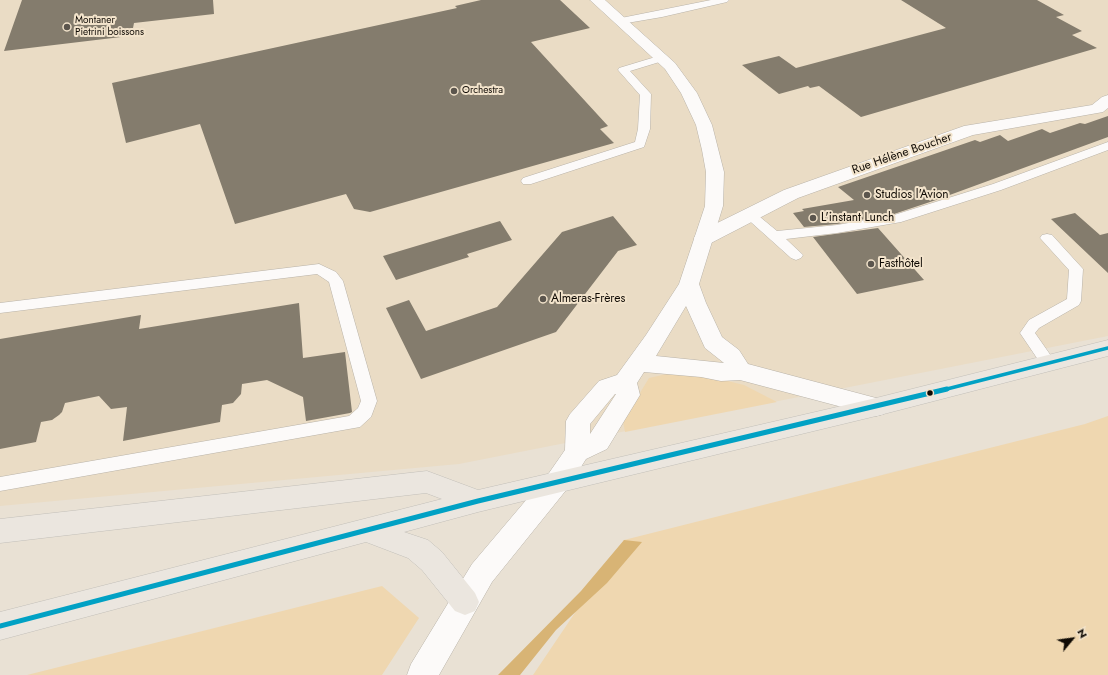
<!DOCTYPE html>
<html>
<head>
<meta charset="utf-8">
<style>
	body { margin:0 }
	#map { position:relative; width:1108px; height:675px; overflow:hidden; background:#e9e1d4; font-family:Jost,sans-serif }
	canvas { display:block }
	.north { position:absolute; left:1052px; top:619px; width:40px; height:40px; -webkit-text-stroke:3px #f2e3cb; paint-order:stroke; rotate:61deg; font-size:11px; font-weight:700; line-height:16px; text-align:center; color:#0f0a04 }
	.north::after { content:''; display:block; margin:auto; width:14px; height:18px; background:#0f0a04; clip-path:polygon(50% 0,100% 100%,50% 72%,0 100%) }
</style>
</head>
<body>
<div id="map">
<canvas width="1108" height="675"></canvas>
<div class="north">N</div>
</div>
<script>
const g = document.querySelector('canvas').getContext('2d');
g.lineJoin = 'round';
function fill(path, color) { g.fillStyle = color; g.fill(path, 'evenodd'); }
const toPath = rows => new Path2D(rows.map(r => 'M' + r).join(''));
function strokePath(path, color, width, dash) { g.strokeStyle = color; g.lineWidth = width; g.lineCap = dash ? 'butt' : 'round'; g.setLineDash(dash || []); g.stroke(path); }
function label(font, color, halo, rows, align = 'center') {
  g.font = font + ' Jost,sans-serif'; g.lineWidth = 4; g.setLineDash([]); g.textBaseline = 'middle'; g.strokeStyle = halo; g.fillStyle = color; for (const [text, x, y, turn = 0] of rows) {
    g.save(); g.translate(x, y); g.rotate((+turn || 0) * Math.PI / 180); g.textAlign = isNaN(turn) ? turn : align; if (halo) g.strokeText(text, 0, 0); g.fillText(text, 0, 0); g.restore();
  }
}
const built = toPath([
	[0,0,1108,0,1108,336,459,464,0,506]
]);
const green = toPath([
	[667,374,704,375,744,385,777,402,625,432,623,421,649,378],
	[1108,416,1108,675,533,675,624,540,1085,424],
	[382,586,419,618,382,675,27,675]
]);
const water = toPath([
	[624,540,642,542,607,583,556,630,520,675,498,675,581,591]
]);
const building = toPath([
	[22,0,213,0,214,14,134,23,133,28,122,29,121,37,4,51],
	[481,0,560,0,590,28,531,42,608,126,600,129,614,143,370,212,354,209,346,194,235,224,200,124,126,143,112,83,457,8,455,6],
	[901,0,1037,0,1064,15,1056,17,1082,31,1072,35,1097,48,861,117,819,86,810,88,808,86,779,94,742,65,779,56,796,68,946,28],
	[1108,116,1108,137,936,200,894,214,837,224,804,227,793,213,804,211,802,209,854,200,838,187,975,140,980,142,1000,135,1008,141,1042,129,1050,133,1080,123,1085,124],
	[1075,213,1100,235,1108,233,1108,273,1051,219],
	[613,216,637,245,618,251,556,332,421,379,386,308,409,300,426,331,497,307,562,232],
	[500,221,512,240,467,254,469,257,396,280,383,256],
	[878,228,924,280,857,294,813,237],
	[299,303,303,358,345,352,352,412,350,413,306,421,303,397,267,380,242,384,241,394,233,403,222,405,220,422,123,441,127,407,111,409,99,396,65,403,62,412,59,415,52,420,41,422,36,442,0,449,0,339,141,315,139,329]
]);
const lane = toPath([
	[711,0,729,0,727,2,662,17,621,24,616,21,621,18,711,0],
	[662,55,666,56,667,58,666,60,630,71,651,94,650,129,644,147,531,184,523,184,521,181,523,178,635,142,638,129,640,95,618,70,619,68,662,55],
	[1108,142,1108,150,1001,190,901,222,837,233,786,239,803,255,801,258,796,260,791,258,743,215,744,212,754,212,777,231,837,225,894,215,993,184,1108,142],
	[1047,234,1052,235,1083,269,1081,301,1079,305,1039,328,1035,333,1056,363,1053,367,1048,369,1043,367,1020,333,1029,320,1067,299,1069,270,1040,238,1042,235,1047,234],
	[319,264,336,272,343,281,377,401,371,417,360,427,0,491,0,477,349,416,358,408,361,401,329,282,317,274,0,313,0,303,319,264]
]);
const street = toPath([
	[1108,95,1108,108,1103,112,973,135,798,198,711,243,704,244,697,243,694,238,697,233,784,190,964,126,1092,105,1102,97,1108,95]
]);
const secondary = toPath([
	[590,0,605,0,675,63,697,93,712,125,724,172,723,206,699,284,706,303,722,337,739,350,748,364,876,398,884,400,888,407,884,414,876,416,740,380,721,381,701,377,644,372,637,383,640,395,607,449,586,459,567,489,492,582,439,675,407,675,411,664,472,564,549,473,565,450,566,421,570,414,599,381,617,375,646,335,679,284,705,206,706,172,702,150,696,125,681,93,665,69,590,0],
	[686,306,705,348,724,363,656,356,686,306],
	[615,394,616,394,590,434,590,424,615,394]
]);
const primary = toPath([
	[1108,340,1108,356,876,416,478,512,404,532,428,540,442,552,475,593,479,602,475,611,465,615,455,611,422,570,408,558,366,542,0,640,0,612,442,499,426,493,0,543,0,519,427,471,478,490,876,398,1108,340]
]);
const bus1Far1 = toPath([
	[943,390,1108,348]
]);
const bus1 = toPath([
	[0,626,478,501,947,389]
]);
const markers = [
	[67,27,4,"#5b554d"],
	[454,91,4,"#5b554d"],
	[867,195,4,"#5b554d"],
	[813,218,4,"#5b554d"],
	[871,264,4,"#5b554d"],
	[543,299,4,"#5b554d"],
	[930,393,3.5,"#0f0a04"]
];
const farPoinames = [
	["Montaner",75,21],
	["Pietrini boissons",75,33],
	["Orchestra",462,91]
];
const streetNames = [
	["Rue Hélène Boucher",902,154,-19]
];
const poiNames = [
	["Studios l'Avion",875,195],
	["L'instant Lunch",821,218],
	["Fasthôtel",879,264],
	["Almeras-Frères",551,299]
];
fill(built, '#eadcc5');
fill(green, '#efd7b0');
fill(water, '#d8b475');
fill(building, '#847c6d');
strokePath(lane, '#b9b3a9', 1);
strokePath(street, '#b9b3a9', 1);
strokePath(secondary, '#b9b3a9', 1);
strokePath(primary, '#c2bfb9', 1);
fill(lane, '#fcfaf9');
fill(street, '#fcfaf9');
fill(secondary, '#fcfaf9');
fill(primary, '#ebe6df');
strokePath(bus1Far1, '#01a1c4', 3.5);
strokePath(bus1, '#01a1c4', 5);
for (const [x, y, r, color] of markers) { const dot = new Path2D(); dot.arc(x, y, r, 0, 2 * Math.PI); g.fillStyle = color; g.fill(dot); strokePath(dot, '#f2e3cb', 1.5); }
label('10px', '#0f0a04', '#f2e3cb', farPoinames, 'left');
label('12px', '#0f0a04', '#f2e3cb', streetNames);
label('12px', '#0f0a04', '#f2e3cb', poiNames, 'left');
</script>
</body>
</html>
